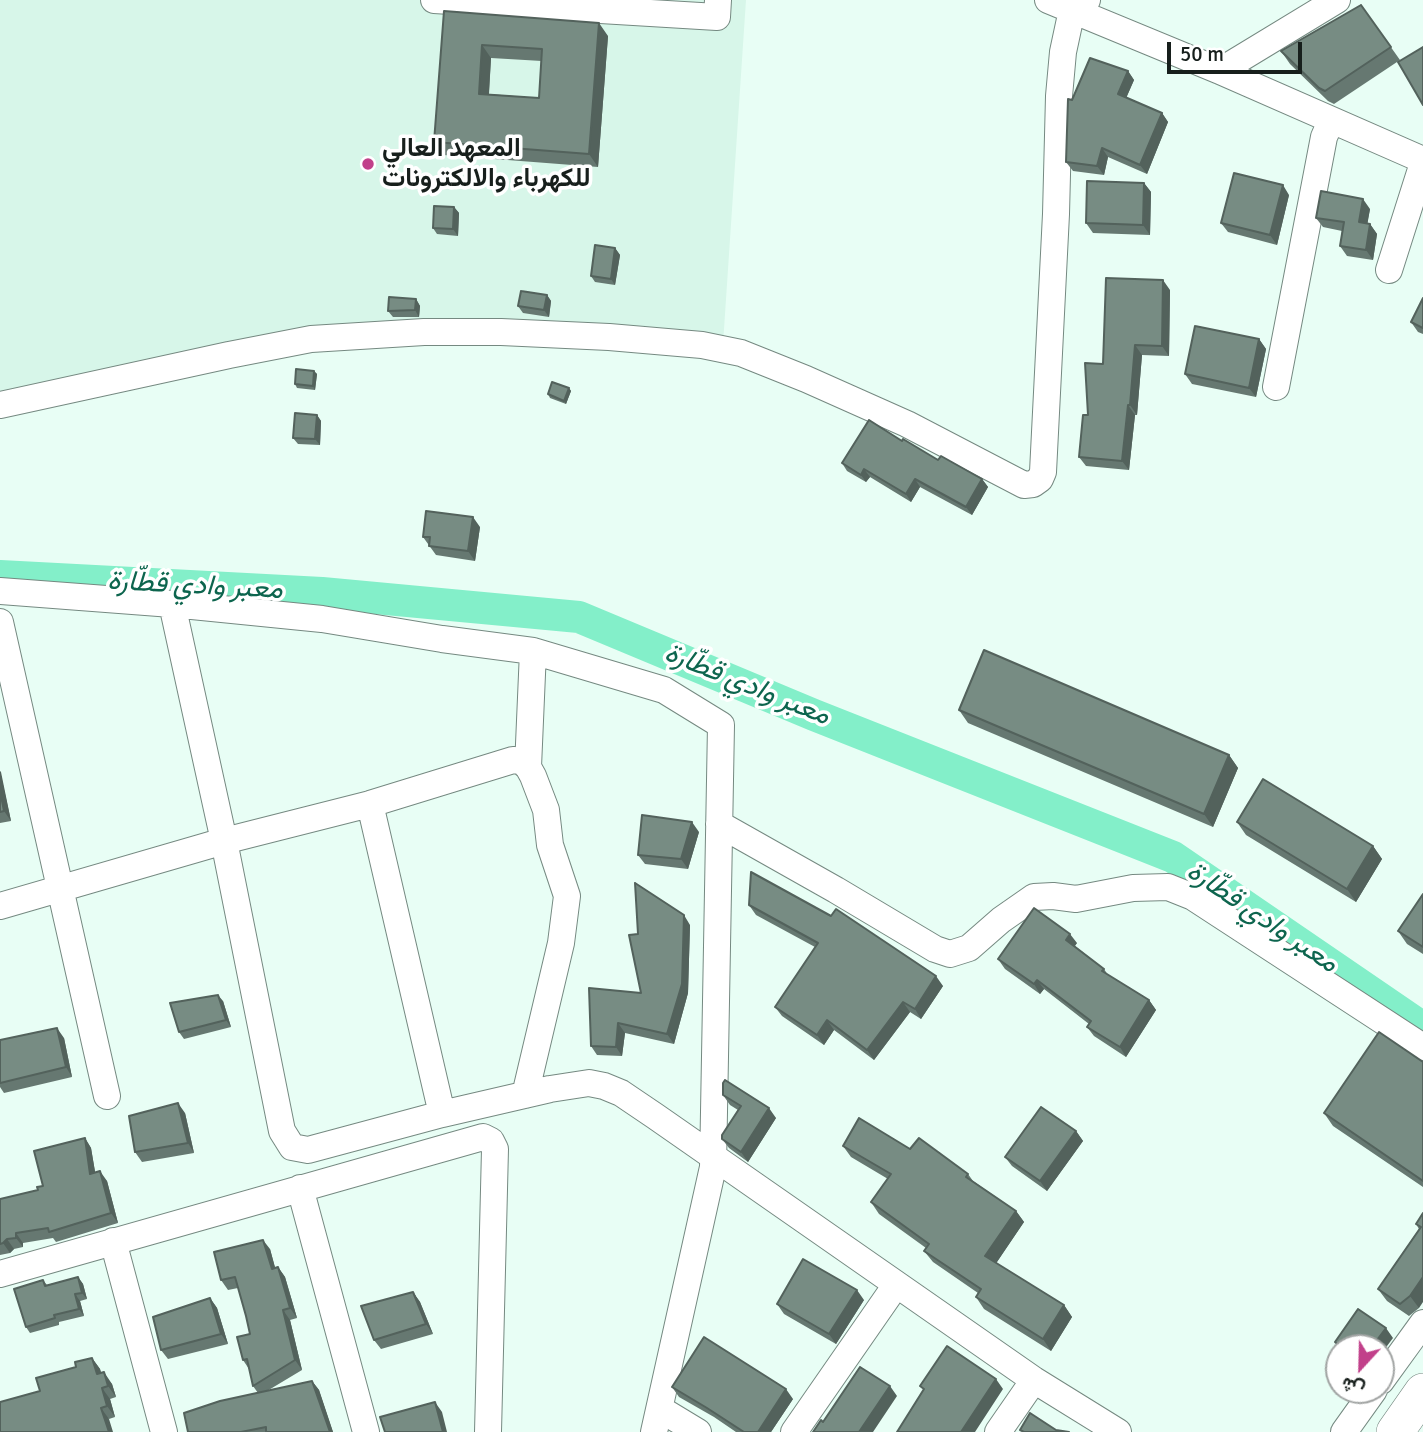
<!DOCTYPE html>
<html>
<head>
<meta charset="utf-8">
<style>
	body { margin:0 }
	#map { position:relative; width:1423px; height:1432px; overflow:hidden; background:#e8fef5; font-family:Signika,Vazirmatn,sans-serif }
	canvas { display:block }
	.north { position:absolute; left:1325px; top:1334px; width:70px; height:70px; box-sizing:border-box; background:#fff; border:2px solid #a2a5a4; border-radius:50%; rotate:202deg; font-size:19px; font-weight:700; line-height:28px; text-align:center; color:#171f1c }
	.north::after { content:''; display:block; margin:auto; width:24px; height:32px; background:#c1408a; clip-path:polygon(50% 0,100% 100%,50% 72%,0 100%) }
	.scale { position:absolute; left:1167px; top:42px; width:135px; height:32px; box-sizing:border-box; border:4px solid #171f1c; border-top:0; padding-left:9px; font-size:21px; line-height:24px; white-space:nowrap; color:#171f1c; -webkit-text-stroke:5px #fff; paint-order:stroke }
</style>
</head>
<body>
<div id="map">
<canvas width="1423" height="1432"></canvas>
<div class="north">ش</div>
<div class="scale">50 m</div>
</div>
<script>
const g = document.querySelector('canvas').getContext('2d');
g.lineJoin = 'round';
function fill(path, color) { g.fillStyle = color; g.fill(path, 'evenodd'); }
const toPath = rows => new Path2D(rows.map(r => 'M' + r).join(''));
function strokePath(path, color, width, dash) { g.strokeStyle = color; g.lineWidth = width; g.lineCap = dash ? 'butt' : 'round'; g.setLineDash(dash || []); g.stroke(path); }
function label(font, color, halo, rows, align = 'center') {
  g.font = font + ' Signika,Vazirmatn,sans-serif'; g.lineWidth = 7; g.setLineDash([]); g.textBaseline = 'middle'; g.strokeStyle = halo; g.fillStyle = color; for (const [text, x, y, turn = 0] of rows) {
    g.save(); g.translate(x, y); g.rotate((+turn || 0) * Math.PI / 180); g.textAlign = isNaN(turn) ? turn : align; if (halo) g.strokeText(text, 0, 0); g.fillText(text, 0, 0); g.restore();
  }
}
const built = toPath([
	[0,0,746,0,723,344,311,339,0,399]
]);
const river = toPath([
	[0,576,322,593,579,617,814,715,1173,857,1423,1028]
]);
const minor = toPath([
	[434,0,717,17,718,0],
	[1048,0,1220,71,1423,160],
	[1220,71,1337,0],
	[1389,270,1423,163],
	[1276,387,1324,137,1331,121],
	[0,405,229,355,311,339,424,332,501,332,609,337,702,345,741,353,806,379,907,424,1024,485,1033,484,1040,479,1043,472,1056,214,1059,96,1063,52,1072,10,1087,0],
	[0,591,172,604,322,619,442,639,533,651,664,690,721,725,713,1167,654,1432],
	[172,604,224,841,282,1131,292,1147,308,1150,442,1114,550,1089,589,1083,604,1086,621,1093,655,1116,1034,1380,1118,1432],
	[0,622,107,1096],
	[528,767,533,651],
	[370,804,442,1114],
	[719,824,836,890,935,949,950,954,969,948,1001,920,1034,897,1053,896,1076,899,1133,888,1168,887,1193,897,1423,1047],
	[0,906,224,841,370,804,513,760,521,761,528,767,533,776,546,810,550,845,567,896,561,943,525,1095],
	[300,1188,366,1432],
	[113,1241,164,1432],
	[0,1274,483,1137,491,1141,495,1149,488,1432],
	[1381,1381,1423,1323],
	[660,1409,698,1432],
	[794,1432,896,1285],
	[998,1432,1034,1380],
	[1344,1432,1374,1390]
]);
const highway = toPath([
	[1395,1432,1423,1392]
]);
const wall = toPath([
	[1361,5,1400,60,1334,104,1328,101,1290,64,1281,51],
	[444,11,608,36,598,167,443,155,434,142],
	[491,58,542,61,539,98,489,94],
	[1128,71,1134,80,1126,98,1162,113,1168,122,1147,174,1108,157,1104,175,1073,171,1066,162,1072,100],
	[1144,183,1151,192,1150,235,1093,233,1086,223],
	[1289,195,1277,245,1228,232,1221,223],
	[454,207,459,213,458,236,437,234,433,228],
	[1370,209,1367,224,1370,224,1377,234,1373,260,1347,256,1340,246,1342,231,1323,227,1316,218],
	[615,248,620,255,615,285,595,282,591,276],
	[1170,290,1169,356,1142,355,1137,415,1135,415,1129,470,1086,466,1079,457,1088,415,1103,364],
	[547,295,551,301,549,317,523,313,518,306],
	[1423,298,1423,334,1418,332,1411,322],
	[416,299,420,306,419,317,393,317,388,311],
	[1259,339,1266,349,1256,397,1192,384,1185,374],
	[314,371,317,374,315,390,297,388,295,384],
	[569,388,571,391,566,404,550,398,548,394],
	[317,415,321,421,320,445,298,444,293,438],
	[902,441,938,460,982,479,988,487,972,515,920,487,911,502,870,477,866,482,847,471,842,463],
	[480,527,475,561,436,555,423,537],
	[959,710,1229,755,1238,768,1213,827,968,723],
	[0,771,11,821,0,823],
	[1237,822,1373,846,1382,859,1356,902,1246,835],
	[699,832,688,869,645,864,638,855],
	[1423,894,1423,954,1407,944,1398,931],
	[749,905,943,986,921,1019,910,1012,874,1060,834,1030,824,1045,782,1016,775,1007,815,947,756,915],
	[690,925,688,993,674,1044,625,1033,622,1056,597,1055,591,1046,641,993,638,934],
	[1077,943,1075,946,1104,969,1108,975,1149,1000,1156,1010,1126,1057,1094,1036,1087,1027,1089,1024,1044,989,1040,994,1005,969,998,959],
	[223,1001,231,1027,184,1039,179,1032],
	[64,1038,72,1077,4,1093,0,1087,0,1040],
	[1423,1062,1423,1187,1333,1126,1324,1113],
	[723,1095,776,1118,748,1162,729,1148,722,1139,738,1110,730,1105],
	[185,1113,194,1153,142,1162,135,1152],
	[1076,1131,1083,1141,1047,1191,1012,1166,1005,1157],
	[85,1138,91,1148,95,1172,107,1181,118,1223,56,1242,53,1238,23,1243,23,1247,14,1249,10,1253,0,1255,0,1199,38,1190],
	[843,1146,910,1149,968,1174,973,1181,1016,1211,1024,1222,996,1263,1064,1305,1072,1317,1051,1351,984,1309,976,1297,978,1293,933,1262,924,1251,926,1248,879,1214,871,1202,888,1179,851,1157],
	[1423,1213,1419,1308,1409,1316,1387,1301,1378,1289,1419,1229,1416,1224],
	[270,1249,275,1268,278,1267,285,1277,297,1318,290,1320,302,1370,267,1391,312,1381,319,1390,333,1432,188,1432,258,1393,253,1386,249,1369,243,1360,250,1334,246,1316,238,1288,228,1290,221,1280],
	[78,1277,83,1284,87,1299,80,1301,84,1316,59,1322,59,1325,30,1333,26,1327,43,1280,47,1285],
	[413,1292,420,1302,433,1334,381,1349,374,1340],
	[210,1298,217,1308,228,1344,168,1359,161,1350],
	[864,1300,836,1344,784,1314,777,1304],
	[92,1358,100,1369,101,1373,112,1384,116,1397,110,1399,115,1417,109,1419,40,1391,76,1367],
	[672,1387,793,1399,771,1432,736,1432,714,1417,679,1397]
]);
const shadedWall = toPath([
	[599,23,608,36,598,167,589,154],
	[482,45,491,58,488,107,479,94],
	[1128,71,1134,80,1124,103,1118,94],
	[1162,113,1168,122,1147,174,1140,165],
	[1102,148,1108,157,1104,175,1097,166],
	[1144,183,1151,192,1150,235,1143,225],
	[1283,185,1289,195,1277,245,1270,235],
	[1363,199,1370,209,1366,232,1359,222],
	[454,207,459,213,458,236,453,229],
	[1370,224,1377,234,1373,260,1366,250],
	[615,248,620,255,615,285,611,279],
	[1163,280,1170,290,1169,356,1162,346],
	[547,295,551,301,549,317,544,310],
	[416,299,420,306,419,317,415,310],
	[1259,339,1266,349,1256,397,1249,388],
	[1135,345,1142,355,1137,415,1130,405],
	[314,371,317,374,315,390,313,386],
	[569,388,571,391,566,404,564,401],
	[1128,405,1135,415,1129,470,1122,461],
	[317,415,321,421,320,445,315,439],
	[864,469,870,477,866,482,861,475],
	[915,479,920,487,911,502,906,494],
	[982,479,988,487,972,515,966,507],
	[473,517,480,527,475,561,468,551],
	[1229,755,1238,768,1213,827,1204,814],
	[0,771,1,772,11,821,4,811,0,791],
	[692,822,699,832,688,869,681,859],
	[1373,846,1382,859,1356,902,1347,889],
	[684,915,690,925,688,993,674,1044,667,1034],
	[1070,934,1077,943,1072,949,1066,940],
	[936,976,943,986,921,1019,915,1009],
	[1037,980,1044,989,1040,994,1034,984],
	[218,995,223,1001,231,1027,226,1020],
	[1149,1000,1156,1010,1126,1057,1120,1047],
	[903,1002,910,1012,874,1060,867,1050],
	[827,1020,834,1030,824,1045,817,1035],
	[618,1023,625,1033,622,1056,616,1047],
	[57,1028,64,1038,72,1077,66,1067],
	[178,1103,185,1113,194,1153,188,1143],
	[769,1108,776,1118,748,1162,741,1152],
	[1076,1131,1083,1141,1047,1191,1040,1181],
	[85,1138,91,1148,97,1183,90,1174],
	[100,1171,107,1181,118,1223,111,1213],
	[1016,1211,1024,1222,993,1268,985,1256],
	[16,1233,23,1243,23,1247,16,1238],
	[7,1239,14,1249,10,1253,3,1243],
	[263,1240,270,1249,278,1278,272,1269],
	[278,1267,285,1277,297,1318,290,1308],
	[78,1277,83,1284,87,1299,82,1293],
	[1423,1277,1423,1302,1419,1308,1410,1296],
	[857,1290,864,1300,836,1344,829,1334],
	[413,1292,420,1302,433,1334,426,1324],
	[75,1294,80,1301,84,1316,79,1309],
	[210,1298,217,1308,228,1344,221,1334],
	[1064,1305,1072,1317,1051,1351,1043,1339],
	[283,1310,290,1320,302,1370,295,1360],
	[1386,1328,1393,1338,1381,1354,1381,1348,1371,1348],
	[92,1358,100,1369,105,1386,97,1374],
	[104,1372,112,1384,116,1397,108,1386],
	[996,1379,1003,1389,975,1432,961,1432],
	[312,1381,319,1390,333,1432,330,1432],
	[890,1386,897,1396,873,1432,859,1432],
	[102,1388,110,1399,115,1417,107,1406],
	[786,1389,793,1399,771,1432,758,1432],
	[435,1402,442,1412,447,1432,443,1432],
	[101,1408,109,1419,113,1432,109,1432]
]);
const building = toPath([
	[1361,5,1391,47,1325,91,1319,88,1281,51,1361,5],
	[444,11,599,23,589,154,434,142,444,11],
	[482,45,542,49,539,98,479,94,482,45],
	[1423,47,1423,105,1398,62,1423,47],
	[1090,58,1128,71,1118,94,1162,113,1140,165,1102,148,1097,166,1066,162,1068,99,1072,100,1090,58],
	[1234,173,1283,185,1270,235,1221,223,1234,173],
	[1087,181,1144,183,1143,225,1086,223,1087,181],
	[1321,191,1363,199,1359,222,1370,224,1366,250,1340,246,1344,222,1316,218,1321,191],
	[434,206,454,207,453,229,433,228,434,206],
	[595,245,615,248,611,279,591,276,595,245],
	[1106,278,1163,280,1162,346,1135,345,1130,405,1128,405,1122,461,1079,457,1083,415,1088,415,1085,363,1103,364,1106,278],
	[521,291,547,295,544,310,518,306,521,291],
	[389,297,416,299,415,310,388,311,389,297],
	[1423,298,1423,328,1411,322,1423,298],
	[1195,326,1259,339,1249,388,1185,374,1195,326],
	[296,369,314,371,313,386,295,384,296,369],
	[552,382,569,388,564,401,548,394,552,382],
	[295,413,317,415,315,439,293,438,295,413],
	[869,420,902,441,903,439,938,460,941,456,982,479,966,507,915,479,906,494,864,469,861,475,842,463,869,420],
	[426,511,473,517,468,551,429,546,430,537,423,537,426,511],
	[984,650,1229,755,1204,814,959,710,984,650],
	[1263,779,1373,846,1347,889,1237,822,1263,779],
	[0,791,4,811,0,812,0,791],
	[642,815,692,822,681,859,638,855,642,815],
	[751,872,831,916,836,909,936,976,915,1009,903,1002,867,1050,827,1020,817,1035,775,1007,818,943,749,905,751,872],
	[635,883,684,915,682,984,667,1034,618,1023,616,1047,591,1046,589,988,641,993,629,935,638,934,635,883],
	[1423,894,1423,947,1398,931,1423,894],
	[1034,908,1070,934,1066,940,1104,969,1102,971,1149,1000,1120,1047,1087,1027,1091,1021,1037,980,1034,984,998,959,1034,908],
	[218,995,226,1020,179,1032,170,1003,218,995],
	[57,1028,66,1067,0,1083,0,1040,57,1028],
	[1379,1032,1423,1062,1423,1181,1324,1113,1379,1032],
	[725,1080,769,1108,741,1152,722,1139,722,1135,741,1106,723,1095,723,1083,725,1080],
	[178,1103,188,1143,135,1152,129,1116,178,1103],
	[1041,1107,1076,1131,1040,1181,1005,1157,1041,1107],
	[859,1118,910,1149,919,1138,968,1174,966,1177,1016,1211,985,1256,1064,1305,1043,1339,976,1297,981,1289,924,1251,929,1244,871,1202,891,1174,843,1146,859,1118],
	[85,1138,90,1174,100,1171,111,1213,49,1232,48,1228,16,1233,16,1238,7,1239,3,1243,0,1244,0,1199,38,1190,37,1187,43,1186,34,1151,85,1138],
	[1423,1213,1423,1277,1410,1296,1400,1304,1378,1289,1421,1227,1416,1224,1423,1213],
	[263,1240,272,1269,278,1267,290,1308,283,1310,295,1360,253,1386,247,1359,243,1360,237,1337,250,1334,246,1316,235,1277,221,1280,214,1252,263,1240],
	[803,1259,857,1290,829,1334,777,1304,803,1259],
	[78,1277,82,1293,75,1294,79,1309,54,1315,55,1318,26,1327,14,1289,43,1280,45,1286,78,1277],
	[413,1292,426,1324,374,1340,361,1306,413,1292],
	[210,1298,221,1334,161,1350,153,1317,210,1298],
	[1358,1309,1386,1328,1371,1348,1342,1348,1335,1342,1358,1309],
	[704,1337,786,1389,758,1432,744,1432,707,1408,672,1387,704,1337],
	[947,1346,996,1379,961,1432,897,1432,924,1389,920,1386,947,1346],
	[92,1358,97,1374,104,1372,108,1386,102,1388,107,1406,101,1408,109,1432,0,1432,0,1402,40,1391,36,1378,76,1367,75,1362,92,1358],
	[860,1367,890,1386,859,1432,813,1432,821,1420,823,1422,860,1367],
	[312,1381,330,1432,266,1432,266,1427,241,1432,188,1432,184,1413,220,1401,312,1381],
	[435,1402,443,1432,385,1432,380,1417,435,1402],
	[1030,1413,1056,1430,1069,1432,1024,1432,1020,1430,1030,1413]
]);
const markers = [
	[368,164,7,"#c1408a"]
];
const poiNames = [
	["المعهد العالي",382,149],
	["للكهرباء والالكترونات",382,179]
];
const waterNames = [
	["معبر وادي قطّارة",195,586,3],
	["معبر وادي قطّارة",747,685,22],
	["معبر وادي قطّارة",1262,918,34]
];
fill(built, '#d7f6e9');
strokePath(river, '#83efc9', 32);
strokePath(minor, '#758981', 28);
strokePath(highway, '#758981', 38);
strokePath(minor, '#fff', 26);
strokePath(highway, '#fff', 37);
fill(wall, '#667871');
fill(shadedWall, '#53625c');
fill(building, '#778c83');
strokePath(building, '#53625c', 2);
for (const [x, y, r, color] of markers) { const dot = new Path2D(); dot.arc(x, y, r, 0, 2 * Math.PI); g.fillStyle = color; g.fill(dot); strokePath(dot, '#fff', 2.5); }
label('bold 26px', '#171f1c', '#fff', poiNames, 'left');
label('italic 28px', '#0d654e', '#fff', waterNames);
</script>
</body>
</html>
